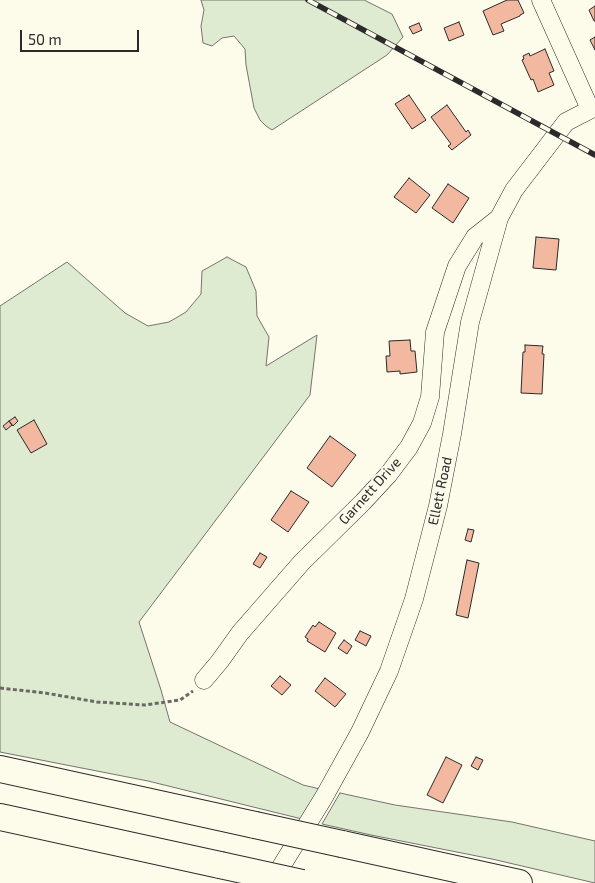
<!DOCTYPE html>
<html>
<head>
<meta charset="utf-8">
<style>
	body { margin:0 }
	#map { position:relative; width:595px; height:883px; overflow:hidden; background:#fdfbea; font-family:"Exo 2",sans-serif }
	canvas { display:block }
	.scale { position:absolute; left:20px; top:30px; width:119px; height:22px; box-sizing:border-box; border:2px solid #2b2b2b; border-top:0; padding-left:6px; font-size:15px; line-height:18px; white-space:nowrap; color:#2b2b2b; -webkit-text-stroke:4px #fdfbea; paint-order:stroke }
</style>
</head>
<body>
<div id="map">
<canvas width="595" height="883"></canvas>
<div class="scale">50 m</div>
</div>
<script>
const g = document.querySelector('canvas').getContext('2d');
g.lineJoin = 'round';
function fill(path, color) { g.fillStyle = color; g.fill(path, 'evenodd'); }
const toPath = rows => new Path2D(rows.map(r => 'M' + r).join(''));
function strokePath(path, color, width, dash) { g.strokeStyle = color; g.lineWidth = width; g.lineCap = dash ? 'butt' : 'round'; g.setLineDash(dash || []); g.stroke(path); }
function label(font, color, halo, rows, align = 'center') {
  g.font = font + ' "Exo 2",sans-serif'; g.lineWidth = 4; g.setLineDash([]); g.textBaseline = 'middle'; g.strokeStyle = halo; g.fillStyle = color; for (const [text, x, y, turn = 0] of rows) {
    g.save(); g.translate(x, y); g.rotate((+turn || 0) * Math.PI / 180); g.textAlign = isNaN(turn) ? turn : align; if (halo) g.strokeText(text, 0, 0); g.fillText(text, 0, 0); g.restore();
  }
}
const green = toPath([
	[201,0,364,0,392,14,403,37,387,55,272,130,266,126,260,120,254,108,246,65,245,49,234,36,222,38,212,46,203,43,201,26,204,10,201,0],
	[227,257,246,267,256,291,257,316,269,337,266,366,317,335,310,395,139,622,161,690,170,722,303,785,320,789,302,819,148,781,0,752,0,306,67,262,125,313,148,326,169,322,186,312,201,294,202,271,227,257],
	[340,793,395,805,512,822,595,841,595,883,492,859,371,835,322,824,340,793]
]);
const building = toPath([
	[507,0,518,0,524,13,520,15,520,16,501,24,504,31,493,35,483,11,507,0],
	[595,6,595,21,594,21,589,10,595,6],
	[459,22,464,35,449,41,444,28,459,22],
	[419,23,422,30,413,34,409,27,419,23],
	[595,37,595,50,590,40,595,37],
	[545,49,554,71,549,73,554,85,538,92,533,79,531,80,522,60,524,59,523,56,529,53,530,56,545,49],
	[409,95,426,120,412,129,395,104,409,95],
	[447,105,466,132,468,130,471,135,452,150,448,146,451,144,431,117,447,105],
	[409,178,430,195,416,213,394,197,409,178],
	[448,184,469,198,453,223,432,208,448,184],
	[536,237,559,239,556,270,533,268,536,237],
	[410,340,411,351,415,351,417,372,400,374,400,371,387,372,386,356,390,356,389,341,410,340],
	[525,345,543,346,542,354,544,354,542,394,521,393,523,352,525,352,525,345],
	[15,417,18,421,13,426,9,421,15,417],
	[34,420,47,444,31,453,17,430,34,420],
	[9,421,12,425,6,430,3,426,9,421],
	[330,436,356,455,332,487,307,468,330,436],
	[291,491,309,502,288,532,271,520,291,491],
	[468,529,474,530,471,542,465,540,468,529],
	[260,553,267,557,260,568,253,564,260,553],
	[467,560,479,563,468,618,456,615,467,560],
	[319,622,336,633,325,652,307,641,308,639,305,637,313,625,315,627,319,622],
	[360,631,371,636,366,646,355,640,360,631],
	[344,640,352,646,347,654,338,648,344,640],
	[280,676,291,685,282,695,271,686,280,676],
	[325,678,346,694,335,707,315,691,325,678],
	[446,757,462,765,443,803,427,795,446,757],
	[476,757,483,760,478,770,471,766,476,757]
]);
const path = toPath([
	[0,688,45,693,97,702,145,705,180,700,193,691]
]);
const minor = toPath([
	[541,0,590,109],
	[204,680,220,661,240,633,302,562,363,502,388,475,409,447,422,423,430,397,435,332,457,266,475,237,499,218],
	[271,883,324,797,360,732,389,671,414,599,438,506,452,434,470,322,499,218,514,190,566,122,595,107]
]);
const highway = toPath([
	[0,769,255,825],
	[0,817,220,865],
	[342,844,519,883]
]);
const rail = toPath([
	[308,0,595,155]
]);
const highwayBridge = toPath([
	[255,825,342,844],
	[220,865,302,883]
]);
const streetNames = [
	["Garnett Drive",370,491,-48],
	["Ellett Road",440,491,-78]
];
fill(green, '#deebd1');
strokePath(green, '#74746e', 1);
fill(building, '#f2b8a0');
strokePath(building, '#2b2b2b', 1);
strokePath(minor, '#2b2b2b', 19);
strokePath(highway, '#2b2b2b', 28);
strokePath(path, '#6a6964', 3, [4, 2.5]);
strokePath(minor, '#fdfbea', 18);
strokePath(highway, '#fdfbea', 26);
strokePath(rail, '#2b2b2b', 5.5);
strokePath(rail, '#fdfbea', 4, [11]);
strokePath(highwayBridge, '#2b2b2b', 28, []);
strokePath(highwayBridge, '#fdfbea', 26);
label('14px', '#2b2b2b', '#fdfbea', streetNames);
</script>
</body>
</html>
